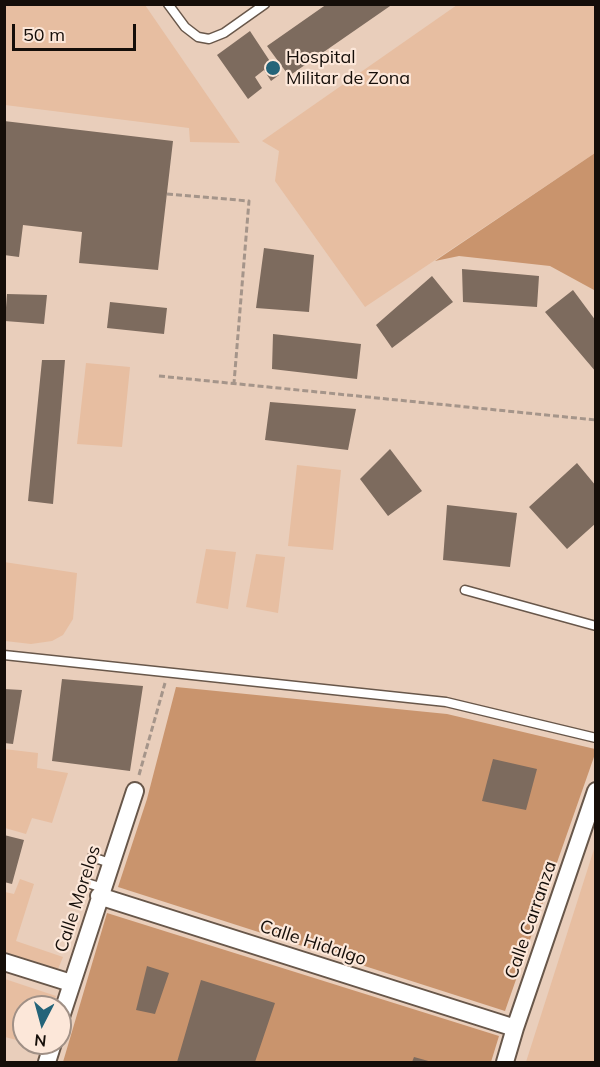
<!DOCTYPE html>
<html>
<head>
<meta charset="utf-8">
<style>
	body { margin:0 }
	#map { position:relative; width:600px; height:1067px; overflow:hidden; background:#efdacc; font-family:Mulish,sans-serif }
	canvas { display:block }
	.frame { position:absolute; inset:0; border:6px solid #150e09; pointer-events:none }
	.north { position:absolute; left:12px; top:995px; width:60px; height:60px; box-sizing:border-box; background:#fce7d9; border:2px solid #a09086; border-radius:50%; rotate:186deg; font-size:16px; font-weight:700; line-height:24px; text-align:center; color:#150e09 }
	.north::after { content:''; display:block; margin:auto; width:21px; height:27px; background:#246479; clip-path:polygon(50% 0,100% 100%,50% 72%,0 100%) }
	.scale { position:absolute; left:12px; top:24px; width:124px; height:27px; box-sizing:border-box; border:3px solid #150e09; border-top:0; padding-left:8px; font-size:18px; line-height:21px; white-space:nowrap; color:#150e09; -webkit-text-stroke:4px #fce7d9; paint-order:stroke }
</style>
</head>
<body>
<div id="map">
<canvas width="600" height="1067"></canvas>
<div class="frame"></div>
<div class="north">N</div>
<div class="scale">50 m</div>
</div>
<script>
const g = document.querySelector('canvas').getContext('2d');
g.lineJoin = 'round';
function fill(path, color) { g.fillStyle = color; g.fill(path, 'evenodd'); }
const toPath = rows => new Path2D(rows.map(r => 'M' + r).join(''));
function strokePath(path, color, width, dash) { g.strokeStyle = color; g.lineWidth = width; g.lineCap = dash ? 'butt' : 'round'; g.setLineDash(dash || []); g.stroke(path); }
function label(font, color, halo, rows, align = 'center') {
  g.font = font + ' Mulish,sans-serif'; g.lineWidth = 4.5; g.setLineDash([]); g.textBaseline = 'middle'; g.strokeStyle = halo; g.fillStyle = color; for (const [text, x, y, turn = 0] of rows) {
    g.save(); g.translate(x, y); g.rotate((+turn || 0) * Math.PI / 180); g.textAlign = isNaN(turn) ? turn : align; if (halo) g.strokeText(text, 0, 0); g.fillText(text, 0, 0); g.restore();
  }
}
const built = toPath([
	[5,5,595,5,595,1062,5,1062],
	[24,1007,60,1007,60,1043,24,1043]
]);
const green = toPath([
	[5,4,145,5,240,143,190,142,189,128,5,105],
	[457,5,595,5,595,153,365,307,275,181,279,151,262,141],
	[86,363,130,367,122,447,77,444],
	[297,465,341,470,333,550,288,546],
	[206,549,236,552,228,609,196,603],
	[256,554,285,557,278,613,246,607],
	[4,562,77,573,73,619,63,635,52,641,31,644,5,641],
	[4,749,38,753,37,768,68,773,52,823,32,818,26,834,5,828],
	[595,846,595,1062,526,1062,534,1037],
	[20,879,34,884,16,941,63,957,58,969,5,952,5,892,14,894],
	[5,979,56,996,52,1007,24,1007,24,1042,5,1037]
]);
const forest = toPath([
	[595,153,595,293,594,290,550,266,459,256,435,261],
	[176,687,447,714,595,749,595,754,505,1011,118,887,147,799],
	[107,913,499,1036,491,1062,63,1062]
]);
const building = toPath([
	[327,4,393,4,289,76,267,46],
	[250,31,279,75,271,81,264,70,255,77,262,88,248,99,217,55],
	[4,121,173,141,158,270,79,263,82,232,23,225,19,257,4,255],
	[264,248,314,255,309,312,256,308],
	[462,269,539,276,537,307,463,302],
	[432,276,453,302,392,348,376,325],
	[573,290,596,321,596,372,545,312],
	[7,294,47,295,44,324,5,321],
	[110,302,167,308,164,334,107,328],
	[273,334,361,344,357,379,272,369],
	[42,360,65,360,53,504,28,501],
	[270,402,356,409,348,450,265,440],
	[390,449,422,491,388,516,360,479],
	[577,463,596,486,596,523,567,549,529,507],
	[447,505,517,513,510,567,443,560],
	[62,679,143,686,130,771,52,761],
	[4,689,22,690,13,744,4,743],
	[493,759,537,769,526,810,482,801],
	[4,835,24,840,12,884,4,882],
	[147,966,169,973,155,1014,136,1010],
	[201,980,275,1003,255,1062,177,1062],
	[414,1057,432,1062,412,1062]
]);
const path = toPath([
	[167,194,249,201,234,383],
	[159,376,596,420],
	[139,775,165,683]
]);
const lane = toPath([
	[168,4,185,27,198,37,209,39,224,33,265,4],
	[465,590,596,626],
	[4,655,446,702,596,738],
	[92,857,110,863],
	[84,882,103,888]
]);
const street = toPath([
	[99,896,515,1028],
	[4,962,71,983],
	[60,1020,135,791],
	[47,1062,53,1043],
	[505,1062,515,1028,596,791]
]);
const markers = [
	[273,68,8,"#246479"]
];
const poiNames = [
	["Hospital",286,58],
	["Militar de Zona",286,79]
];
const streetNames = [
	["Calle Morelos",78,899,-72],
	["Calle Carranza",531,920,-71],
	["Calle Hidalgo",313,943,18]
];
fill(built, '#e9cebb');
fill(green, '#e7bea1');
fill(forest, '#c9946d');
fill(building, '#7d6b5e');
strokePath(lane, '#68574a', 11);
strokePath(street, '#68574a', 20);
strokePath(path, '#a5958a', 3, [6, 3]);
strokePath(lane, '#fff', 8);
strokePath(street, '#fff', 16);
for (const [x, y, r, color] of markers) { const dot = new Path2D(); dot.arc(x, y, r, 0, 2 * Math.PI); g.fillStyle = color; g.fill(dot); strokePath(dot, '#fce7d9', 2); }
label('18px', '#150e09', '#fce7d9', poiNames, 'left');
label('18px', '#150e09', '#fce7d9', streetNames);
</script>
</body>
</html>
